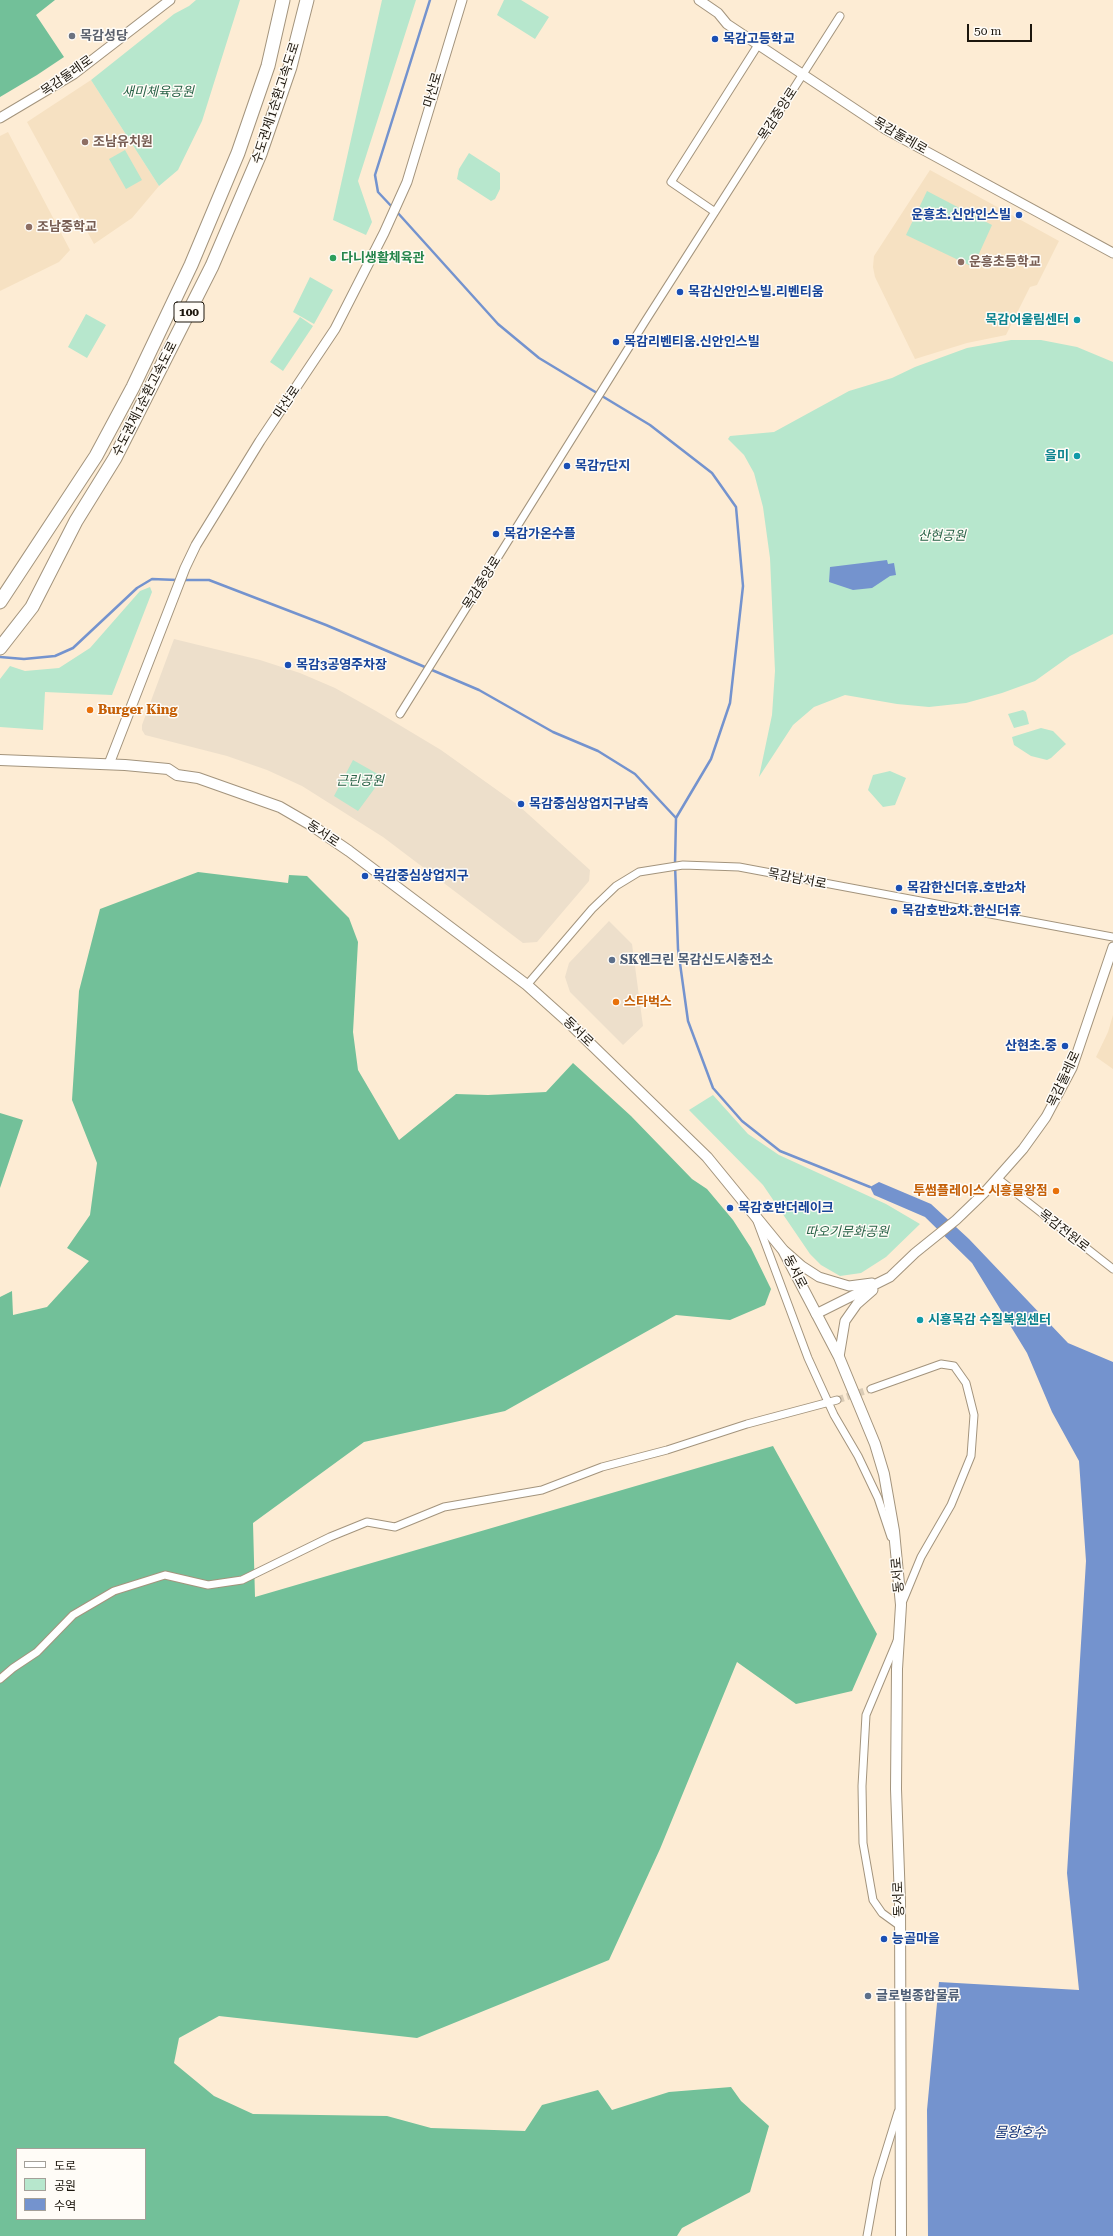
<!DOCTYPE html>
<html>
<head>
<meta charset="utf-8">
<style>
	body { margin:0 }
	#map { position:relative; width:1113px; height:2236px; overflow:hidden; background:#fdecd4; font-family:"Roboto Serif","Noto Sans KR",serif }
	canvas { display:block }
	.legend { position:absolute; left:16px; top:2148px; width:130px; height:72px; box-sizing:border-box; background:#fffcf7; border:1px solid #a4a099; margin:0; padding:5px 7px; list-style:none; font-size:12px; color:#1c160d }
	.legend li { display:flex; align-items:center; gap:8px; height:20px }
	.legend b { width:20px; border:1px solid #a4a099 }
	.scale { position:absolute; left:967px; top:24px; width:65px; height:18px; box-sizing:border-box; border:2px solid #1c160d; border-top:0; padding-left:5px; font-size:12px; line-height:14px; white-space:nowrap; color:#1c160d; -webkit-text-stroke:3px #fffcf7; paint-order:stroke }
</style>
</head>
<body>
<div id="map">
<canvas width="1113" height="2236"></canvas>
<ul class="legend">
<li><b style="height:5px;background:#fff"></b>도로</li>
<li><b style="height:11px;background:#b7e7cd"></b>공원</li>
<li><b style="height:11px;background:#7493ce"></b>수역</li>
</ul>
<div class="scale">50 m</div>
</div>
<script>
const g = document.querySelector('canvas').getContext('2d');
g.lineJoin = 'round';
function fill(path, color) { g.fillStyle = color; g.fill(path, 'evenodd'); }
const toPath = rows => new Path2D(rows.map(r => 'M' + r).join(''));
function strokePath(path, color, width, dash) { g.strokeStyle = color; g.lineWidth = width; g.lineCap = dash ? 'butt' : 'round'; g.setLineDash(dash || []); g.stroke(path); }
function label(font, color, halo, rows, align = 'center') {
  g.font = font + ' "Roboto Serif","Noto Sans KR",serif'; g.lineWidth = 3; g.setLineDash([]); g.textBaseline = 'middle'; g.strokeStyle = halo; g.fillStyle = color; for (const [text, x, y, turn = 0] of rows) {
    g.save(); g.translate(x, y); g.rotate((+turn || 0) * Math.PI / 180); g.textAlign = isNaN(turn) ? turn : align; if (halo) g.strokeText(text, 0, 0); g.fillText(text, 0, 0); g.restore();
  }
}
const commercial = toPath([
	[174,639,260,660,300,673,335,688,376,711,441,750,518,805,590,870,589,881,537,942,523,943,383,837,302,786,267,770,227,756,145,735,142,730,142,725],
	[609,921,632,944,643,1026,623,1045,570,992,565,977,569,963]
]);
const built = toPath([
	[91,80,159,186,132,218,94,244,27,122],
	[8,132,70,250,59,262,0,291,0,136],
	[930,170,1059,241,1037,285,1030,287,1006,335,967,343,915,359,875,277,873,267,874,256],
	[1113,1015,1113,1069,1096,1057,1108,1032]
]);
const green = toPath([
	[196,0,240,0,202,121,178,170,159,186,91,80,174,14,189,6],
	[382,0,416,0,358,181,372,222,366,235,333,220],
	[504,0,521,0,549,17,535,39,497,15],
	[125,150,142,180,126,189,109,159],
	[469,153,500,173,500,189,495,199,491,201,457,179,459,169],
	[927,191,992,225,973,267,906,235],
	[310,277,333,290,314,324,293,312],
	[86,314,106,325,87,358,68,347],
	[300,317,313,326,283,371,270,362],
	[1011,340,1041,340,1077,347,1113,362,1113,634,1070,656,1035,681,1002,693,966,703,929,707,897,704,845,695,814,707,793,725,759,777,772,715,775,671,770,558,763,507,754,473,744,455,728,439,730,436,774,432,849,391,892,378,915,367,967,348],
	[150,587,152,592,112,695,45,692,43,730,0,727,0,679,10,666,25,671,59,668,90,648,140,591],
	[1023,710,1026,712,1029,724,1014,728,1008,714],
	[1041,728,1053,731,1066,744,1051,758,1047,760,1031,756,1014,745,1012,737],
	[353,760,383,777,358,811,334,796],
	[890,771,906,778,895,805,883,807,868,790,873,775],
	[713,1095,748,1134,779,1155,886,1204,920,1224,886,1257,861,1273,840,1276,821,1265,810,1254,763,1185,689,1110]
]);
const forest = toPath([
	[0,0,55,0,36,15,64,57,37,75,0,97],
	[198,872,288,883,289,875,307,876,349,918,358,942,353,1032,358,1070,399,1140,456,1094,488,1095,546,1092,573,1063,631,1116,692,1179,707,1189,733,1220,751,1248,771,1289,765,1305,730,1320,676,1315,505,1411,364,1442,253,1523,255,1597,773,1446,877,1634,852,1691,796,1704,737,1662,660,1849,609,1960,417,2038,219,2016,179,2038,174,2063,214,2096,253,2114,387,2116,431,2128,525,2131,542,2105,598,2090,612,2110,669,2092,731,2087,741,2101,769,2126,750,2192,682,2228,677,2236,0,2236,0,1297,12,1291,13,1315,47,1307,89,1261,67,1248,90,1215,97,1163,72,1100,79,991,100,909],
	[17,2149,145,2149,145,2219,17,2219],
	[0,1113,23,1120,0,1188]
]);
const water = toPath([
	[887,560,888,564,894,563,896,575,890,576,872,588,853,590,829,582,830,567],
	[879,1182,931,1204,969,1239,1068,1343,1113,1362,1113,2236,928,2236,927,2110,939,1982,1079,1990,1067,1873,1086,1561,1079,1461,1052,1412,1027,1353,972,1263,925,1217,874,1195,870,1187]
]);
const stream = toPath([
	[393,208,378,192,375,175,430,0],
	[397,212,498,324,539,358,650,425,712,473,736,507,743,586,730,703,711,759,676,818],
	[182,580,209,580,326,625,479,690,553,732,598,751,635,774,676,818,675,864,678,949,688,1021,713,1088,742,1121,780,1151,870,1187],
	[0,657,24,659,55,656,73,648,137,588,152,579,177,580]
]);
const minorTunnel = toPath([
	[837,1400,871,1389]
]);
const minor = toPath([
	[715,212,671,182,758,45],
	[400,714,646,320,840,16],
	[527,985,592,909,616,886,639,872,683,865,739,867,1113,937],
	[997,1178,1113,1269],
	[757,1221,808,1358,834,1415,858,1456,878,1498,891,1537],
	[871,1389,941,1364,954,1366,966,1383,974,1415,971,1456,951,1505,921,1557,902,1603],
	[897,1641,866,1715,862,1786,863,1843,873,1900,882,1913,900,1926],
	[0,1679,13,1668,37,1652,73,1615,114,1591,165,1575,208,1585,242,1580,330,1537,367,1522,395,1527,444,1507,542,1490,602,1467,667,1450,747,1424,837,1400],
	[867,2236,877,2180,898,2112]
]);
const tertiary = toPath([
	[699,0,718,13,727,24,885,129,1113,253],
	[0,118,74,74,170,0],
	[109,764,185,568,196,545,260,441,335,329,384,233,407,182,462,0],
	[785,1251,802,1266,819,1277,849,1286,872,1283],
	[816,1314,890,1277,915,1253,956,1220,984,1193,1023,1149,1046,1117,1072,1068,1113,947],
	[839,1357,845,1321,857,1304,873,1290]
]);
const secondary = toPath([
	[0,760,125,765,168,769,177,775,198,778,280,807,311,825,349,851,527,985,566,1020,707,1157,783,1250,839,1357,875,1444,884,1474,894,1531,901,1605,897,1669,896,1789,900,1901,901,2236]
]);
const motorway = toPath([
	[0,602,96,456,133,387,191,265,238,153,268,66,283,0],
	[0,648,32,607,76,521,115,458,212,266,260,154,290,67,307,0]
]);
const markers = [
	[72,36,4,"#6b7280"],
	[715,39,4,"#1a4fb4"],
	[85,142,4,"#8d6e63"],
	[1019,215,4,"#1a4fb4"],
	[29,227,4,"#8d6e63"],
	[333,258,4,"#2e9e5b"],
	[961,262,4,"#8d6e63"],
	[680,292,4,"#1a4fb4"],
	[1077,320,4,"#0f9aa8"],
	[616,342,4,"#1a4fb4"],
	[1077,456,4,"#0f9aa8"],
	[567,466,4,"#1a4fb4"],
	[496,534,4,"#1a4fb4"],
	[288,665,4,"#1a4fb4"],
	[90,710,4,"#e8710a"],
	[521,804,4,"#1a4fb4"],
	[365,876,4,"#1a4fb4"],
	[899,888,4,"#1a4fb4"],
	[894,911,4,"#1a4fb4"],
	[612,960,4,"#5c6f8a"],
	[616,1002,4,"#e8710a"],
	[1065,1046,4,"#1a4fb4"],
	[1056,1191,4,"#e8710a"],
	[730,1208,4,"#1a4fb4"],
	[920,1320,4,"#0f9aa8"],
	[884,1939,4,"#1a4fb4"],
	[868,1996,4,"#5c6f8a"]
];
const shields = [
	[189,312,30]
];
const shieldNames = [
	["100",189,312]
];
const worshipNames = [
	["목감성당",80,36]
];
const transitNames = [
	["목감고등학교",723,39],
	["운흥초.신안인스빌",1011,215,"right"],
	["목감신안인스빌.리벤티움",688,292],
	["목감리벤티움.신안인스빌",624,342],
	["목감7단지",575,466],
	["목감가온수플",504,534],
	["목감3공영주차장",296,665],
	["목감중심상업지구남측",529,804],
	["목감중심상업지구",373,876],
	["목감한신더휴.호반2차",907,888],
	["목감호반2차.한신더휴",902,911],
	["산현초.중",1057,1046,"right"],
	["목감호반더레이크",738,1208],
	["능골마을",892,1939]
];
const streetNames = [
	["목감둘레로",67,76,-35],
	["마산로",433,90,-74],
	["수도권제1순환고속도로",276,103,-72],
	["목감중앙로",778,114,-57],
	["목감둘레로",900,136,30],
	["수도권제1순환고속도로",145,399,-63],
	["마산로",287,402,-56],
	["목감중앙로",482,583,-58],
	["동서로",323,834,34],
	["목감남서로",797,879,11],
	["동서로",578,1032,44],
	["목감둘레로",1064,1079,-65],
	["목감전원로",1064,1231,38],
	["동서로",795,1272,63],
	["동서로",898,1575,-95],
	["동서로",899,1899,-92]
];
const parkNames = [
	["새미체육공원",158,92],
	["산현공원",942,536],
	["근린공원",360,781],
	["따오기문화공원",847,1232]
];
const educationNames = [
	["조남유치원",93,142],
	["조남중학교",37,227],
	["운흥초등학교",969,262]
];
const leisureNames = [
	["다니생활체육관",341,258]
];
const cultureNames = [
	["목감어울림센터",1069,320],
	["을미",1069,456],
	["시흥목감 수질복원센터",928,1320,"left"]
];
const foodNames = [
	["Burger King",98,710],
	["스타벅스",624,1002],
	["투썸플레이스 시흥물왕점",1048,1191,"right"]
];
const serviceNames = [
	["SK엔크린 목감신도시충전소",620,960],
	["글로벌종합물류",876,1996]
];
const waterNames = [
	["물왕호수",1020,2133]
];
fill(commercial, '#eddfcb');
fill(built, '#f6e1c2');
fill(green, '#b7e7cd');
fill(forest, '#72c099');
fill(water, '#7493ce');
strokePath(stream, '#7493ce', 2.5);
strokePath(minorTunnel, '#dbccb6', 7, [7, 3.5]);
strokePath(minor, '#a3947d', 9);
strokePath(tertiary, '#a3947d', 11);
strokePath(secondary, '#a3947d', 12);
strokePath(motorway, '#a3947d', 15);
strokePath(minor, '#fff', 7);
strokePath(tertiary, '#fff', 9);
strokePath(secondary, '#fff', 10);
strokePath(motorway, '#fff', 13);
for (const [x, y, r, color] of markers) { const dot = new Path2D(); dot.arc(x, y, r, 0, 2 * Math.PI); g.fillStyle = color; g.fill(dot); strokePath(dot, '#fffcf7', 1.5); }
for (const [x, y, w] of shields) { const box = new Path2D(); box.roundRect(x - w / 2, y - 10, w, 20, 3); g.fillStyle = '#fffcf7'; g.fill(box); strokePath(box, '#1c160d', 1); }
label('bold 12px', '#1c160d', null, shieldNames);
label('bold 13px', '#5b616d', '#fffcf7', worshipNames, 'left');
label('bold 13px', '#164399', '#fffcf7', transitNames, 'left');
label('13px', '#1c160d', '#fffcf7', streetNames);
label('italic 13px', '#286247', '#fffcf7', parkNames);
label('bold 13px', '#785e54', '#fffcf7', educationNames, 'left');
label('bold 13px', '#27864d', '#fffcf7', leisureNames, 'left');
label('bold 13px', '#0d838f', '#fffcf7', cultureNames, 'right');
label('bold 13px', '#c56008', '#fffcf7', foodNames, 'left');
label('bold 13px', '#4e5e75', '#fffcf7', serviceNames, 'left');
label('italic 14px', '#133379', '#fffcf7', waterNames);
</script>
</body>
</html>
